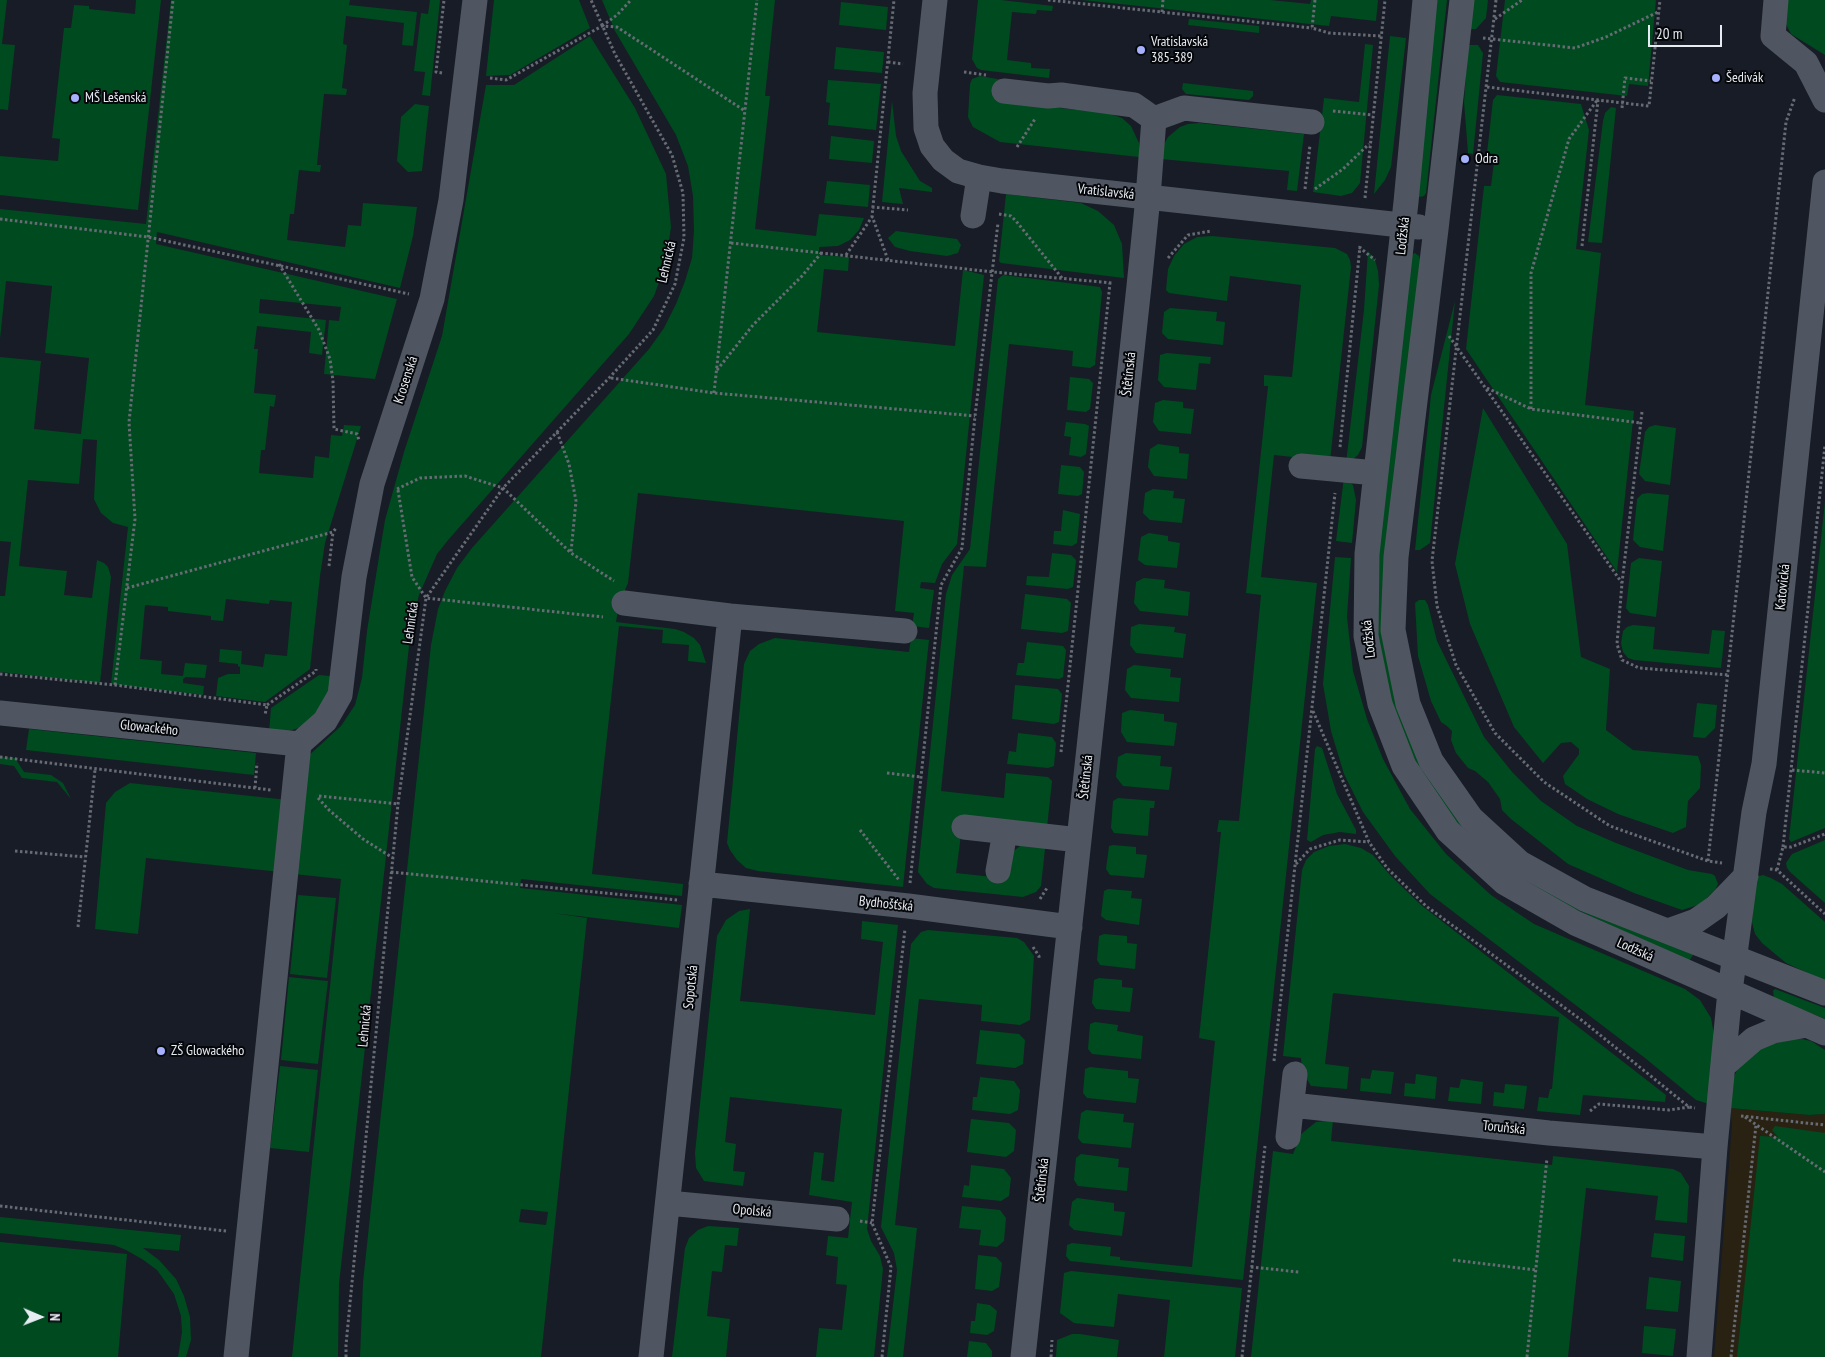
<!DOCTYPE html>
<html>
<head>
<meta charset="utf-8">
<style>
	body { margin:0 }
	#map { position:relative; width:1825px; height:1357px; overflow:hidden; background:#171c26; font-family:"PT Sans Narrow",sans-serif }
	canvas { display:block }
	.north { position:absolute; left:15px; top:1292px; width:50px; height:50px; -webkit-text-stroke:4px #05070a; paint-order:stroke; rotate:91deg; font-size:14px; font-weight:700; line-height:20px; text-align:center; color:#e7ebf2 }
	.north::after { content:''; display:block; margin:auto; width:18px; height:22px; background:#e7ebf2; clip-path:polygon(50% 0,100% 100%,50% 72%,0 100%) }
	.scale { position:absolute; left:1648px; top:25px; width:74px; height:22px; box-sizing:border-box; border:2px solid #e7ebf2; border-top:0; padding-left:6px; font-size:15px; line-height:18px; white-space:nowrap; color:#e7ebf2; -webkit-text-stroke:4px #05070a; paint-order:stroke }
</style>
</head>
<body>
<div id="map">
<canvas width="1825" height="1357"></canvas>
<div class="north">N</div>
<div class="scale">20 m</div>
</div>
<script>
const g = document.querySelector('canvas').getContext('2d');
g.lineJoin = 'round';
function fill(path, color) { g.fillStyle = color; g.fill(path, 'evenodd'); }
const toPath = rows => new Path2D(rows.map(r => 'M' + r).join(''));
function strokePath(path, color, width, dash) { g.strokeStyle = color; g.lineWidth = width; g.lineCap = dash ? 'butt' : 'round'; g.setLineDash(dash || []); g.stroke(path); }
function label(font, color, halo, rows, align = 'center') {
  g.font = font + ' "PT Sans Narrow",sans-serif'; g.lineWidth = 4; g.setLineDash([]); g.textBaseline = 'middle'; g.strokeStyle = halo; g.fillStyle = color; for (const [text, x, y, turn = 0] of rows) {
    g.save(); g.translate(x, y); g.rotate((+turn || 0) * Math.PI / 180); g.textAlign = isNaN(turn) ? turn : align; if (halo) g.strokeText(text, 0, 0); g.fillText(text, 0, 0); g.restore();
  }
}
const commercial = toPath([
	[1730,1108,1809,1115,1825,1114,1825,1357,1714,1357,1732,1125]
]);
const green = toPath([
	[0,0,7,0,2,44,15,45,8,110,0,109],
	[136,0,161,0,138,210,0,195,0,156,58,161,60,139,52,138,64,28,71,28,74,5,89,6,89,9,135,14],
	[171,0,350,0,349,5,417,12,413,46,402,45,404,23,346,16,343,44,347,45,342,88,347,89,346,95,324,94,317,165,321,165,320,172,299,170,294,214,290,214,287,240,345,247,348,225,361,226,363,203,417,207,413,236,400,288,157,232,156,244,397,299,375,379,324,374,329,320,339,321,341,307,260,299,259,313,326,320,322,355,309,353,311,332,257,326,254,349,258,349,254,393,276,395,274,407,270,406,265,450,261,450,259,473,313,478,315,456,329,458,331,435,342,436,344,425,361,426,325,543,320,576,310,669,265,702,216,696,218,678,228,674,240,674,240,667,238,666,238,664,219,662,220,649,242,651,241,664,263,667,265,654,287,656,292,602,270,600,269,604,226,599,223,621,211,620,211,616,168,611,168,607,145,605,140,659,162,661,161,674,183,676,185,663,207,665,205,678,186,677,183,679,183,683,204,686,203,695,111,684,128,527,113,523,101,513,94,499,97,440,83,439,79,484,28,480,19,566,67,571,64,595,92,598,97,560,104,563,108,567,111,577,100,683,0,672,0,596,5,596,11,542,0,541,0,357,41,361,34,429,81,434,89,358,45,353,52,286,6,281,0,339,0,209,146,224],
	[430,0,440,0,430,96,422,95,425,72,414,71,421,13,428,14],
	[494,0,579,0,590,28,510,75,486,76],
	[602,0,775,0,765,96,770,96,755,229,816,236,819,214,864,218,859,230,850,240,838,246,819,247,819,255,849,257,848,271,824,269,817,332,955,346,963,270,984,275,957,544,942,564,935,583,921,582,920,588,934,590,929,628,912,626,914,613,895,611,904,521,638,493,628,583,619,604,616,622,675,629,684,632,694,638,700,645,706,663,688,661,689,645,662,643,663,630,619,626,592,874,683,884,682,896,521,879,520,888,682,905,679,928,553,913,587,918,541,1357,360,1357,363,1282,431,645,438,609,445,591,457,568,472,548,649,349,664,328,676,304,685,281,692,258,694,231,693,196,688,166,676,135,615,31],
	[521,1209,548,1212,546,1225,519,1222],
	[978,0,1001,0,1053,6,1052,11,1037,10,1036,14,1012,12,1007,60,1031,63,1031,68,1050,69,1049,78,981,70,977,68,972,59],
	[1082,0,1270,0,1310,4,1311,0,1378,0,1376,21,1331,16,1329,26],
	[1436,0,1447,0,1426,193,1424,196,1420,197,1416,195],
	[1472,0,1488,0,1486,18,1476,29,1469,29],
	[1505,0,1656,0,1648,86,1629,84,1627,96,1500,82,1496,76],
	[1784,0,1825,0,1825,55,1791,34,1784,20],
	[841,2,888,7,886,30,839,25],
	[1189,19,1259,26,1259,33,1188,25],
	[590,36,635,108,666,174,671,227,667,254,663,271,654,296,629,334,449,539,437,554,419,595,411,628,339,1284,338,1357,292,1357,341,879,294,874,306,758,341,726,355,705,362,678,367,631,385,520,404,452,442,336,486,85,514,85],
	[1390,36,1406,38,1391,167,1385,180,1374,194],
	[1365,44,1373,45,1360,183,1352,193,1341,196,1313,192,1324,98,1359,102],
	[1468,45,1478,45,1483,53,1473,154,1468,153,1464,102],
	[836,47,884,52,882,73,834,69],
	[980,76,1003,80,1001,102,1108,113,1122,118,1131,126,1139,143,1139,157,1000,142,973,127,968,117,970,84,972,79],
	[828,80,881,84,876,130,828,125,830,103,826,102],
	[1183,83,1253,91,1253,96,1249,100,1186,94,1182,89],
	[1497,95,1581,104,1589,130,1576,249,1601,253,1585,405,1634,411,1617,572,1466,349,1484,186,1491,186,1495,154,1487,153,1493,100],
	[892,101,896,136,901,151,920,181,932,188,932,192,899,188,903,204,882,202],
	[415,104,429,106,422,171,408,172,397,161,401,117],
	[1611,107,1616,108,1602,243,1588,242,1603,121,1605,113],
	[1199,123,1304,134,1297,191,1287,190,1289,171,1161,159,1162,148,1168,137,1180,127,1188,124],
	[831,136,874,141,872,163,829,159],
	[827,181,870,185,868,207,824,203],
	[1006,194,1081,203,1098,211,1114,225,1122,244,1124,278,1001,263,999,261],
	[896,231,957,239,961,245,958,253,947,256,910,251,895,247,888,238],
	[1212,236,1335,248,1347,254,1350,260,1351,267,1330,461,1274,455,1261,577,1317,583,1243,1280,1070,1261,1066,1256,1067,1245,1072,1243,1111,1247,1110,1256,1120,1257,1120,1260,1192,1267,1215,1041,1199,1038,1221,832,1217,832,1219,820,1239,821,1261,595,1246,593,1268,386,1264,386,1264,375,1292,377,1301,285,1230,276,1227,301,1169,293,1166,290,1168,269,1174,256,1184,244,1197,237],
	[1368,251,1375,260,1378,271,1379,285,1362,447,1358,455,1351,461,1346,463,1364,310],
	[1415,253,1419,256,1420,261,1390,671,1483,839,1692,951,1693,955,1689,961,1518,883,1454,823,1416,767,1380,671,1374,598,1410,255],
	[1003,275,1100,287,1102,292,1095,365,1090,368,1072,366,1073,351,1009,344,986,567,964,566,941,791,1004,798,1006,773,1048,777,1052,781,1047,828,961,835,956,873,1002,878,1010,854,1020,846,1046,840,1041,886,1036,892,1023,897,934,888,927,884,918,872,946,594,952,575,970,549,998,279],
	[1455,301,1430,543,1420,550,1415,550,1431,395],
	[1170,308,1217,312,1216,321,1225,322,1223,345,1168,339,1162,333,1164,312],
	[1167,353,1211,357,1210,364,1199,363,1196,390,1164,387,1158,380,1160,355],
	[1070,377,1089,379,1093,383,1090,409,1086,412,1067,410],
	[1163,400,1183,402,1183,408,1194,409,1191,434,1159,431,1153,422,1155,403],
	[1483,408,1567,544,1581,657,1610,669,1606,730,1633,750,1698,756,1701,765,1700,788,1688,801,1686,827,1673,833,1618,814,1587,799,1565,784,1563,776,1579,754,1579,749,1571,742,1561,743,1543,763,1514,727,1470,624,1455,564],
	[1066,422,1085,424,1089,426,1086,454,1081,457,1069,455,1071,437,1064,436],
	[1655,425,1676,428,1670,485,1645,481,1639,474,1645,432,1649,427],
	[1158,444,1179,447,1179,453,1189,454,1187,479,1154,476,1148,467,1150,449],
	[1061,465,1080,467,1084,472,1082,494,1078,496,1058,494],
	[1344,477,1353,485,1356,500,1352,543,1336,541],
	[1153,489,1174,491,1173,498,1185,499,1182,523,1150,520,1143,513,1145,493],
	[1648,493,1669,495,1663,551,1640,547,1633,540,1637,499,1642,494],
	[1825,501,1825,828,1791,842,1789,839],
	[1063,510,1080,514,1077,543,1072,546,1053,544,1054,531,1061,531],
	[1149,533,1168,536,1168,541,1180,543,1177,568,1145,565,1138,560,1141,537],
	[1052,553,1071,555,1076,560,1073,587,1068,589,1026,585,1027,576,1049,577],
	[1335,557,1351,558,1347,617,1353,671,1367,719,1383,759,1410,809,1446,854,1491,895,1534,924,1685,989,1700,1000,1711,1018,1715,1040,1709,1104,1696,1100,1645,1058,1430,894,1395,856,1363,812,1344,774,1331,731,1323,684],
	[1639,558,1662,561,1656,617,1630,613,1626,608,1631,563],
	[1144,578,1165,580,1164,588,1190,592,1188,616,1140,611,1134,603,1136,582],
	[1025,594,1067,599,1071,603,1068,631,1062,633,1021,629],
	[1419,600,1425,600,1428,605,1437,641,1484,737,1513,773,1541,801,1577,826,1616,843,1688,870,1712,874,1715,876,1718,884,1715,890,1701,904,1682,910,1634,893,1568,864,1511,819,1502,810,1500,799,1488,782,1475,771,1468,768,1456,753,1451,740,1452,731,1447,726,1441,722,1431,701,1418,656,1415,603],
	[1139,624,1175,627,1174,632,1186,634,1183,658,1136,653,1130,645,1131,627],
	[1633,625,1655,627,1653,649,1709,654,1712,630,1725,631,1721,668,1634,660,1628,658,1623,652,1621,643,1623,631,1627,627],
	[775,638,909,652,911,638,929,640,903,887,758,871,746,868,737,860,730,850,727,843,744,664,750,651,759,644],
	[1027,642,1063,646,1066,650,1063,677,1059,679,1016,675,1018,663,1024,663],
	[1134,665,1171,669,1170,677,1181,678,1179,702,1131,698,1125,690,1127,669],
	[319,675,340,677,337,689,305,726,286,732,269,732,271,708],
	[1015,685,1058,689,1062,694,1059,722,1054,724,1012,719],
	[1697,703,1717,705,1715,728,1705,738,1693,737],
	[1130,710,1164,714,1164,721,1177,723,1174,746,1127,742,1121,732,1122,713],
	[29,729,256,753,254,775,26,750],
	[1018,733,1052,737,1056,743,1054,766,1048,768,1007,764,1009,751,1016,752],
	[1317,746,1322,748,1337,794,1356,830,1356,834,1340,832,1323,835,1311,842,1307,840,1315,749],
	[1126,753,1161,756,1160,766,1172,767,1169,790,1123,786,1116,777,1118,757],
	[0,757,15,758,24,772,51,775,63,783,71,799,57,782,22,778,14,766,0,764],
	[130,783,288,800,281,872,146,858,138,934,95,929,106,803,115,792],
	[1118,798,1155,801,1154,808,1150,808,1148,836,1114,833,1111,828,1113,801],
	[1825,840,1825,903,1790,872,1787,868,1786,863,1792,854],
	[1345,844,1361,848,1373,855,1390,875,1421,905,1666,1095,1665,1102,1583,1095,1580,1115,1537,1111,1539,1097,1548,1098,1550,1089,1552,1089,1559,1017,1333,993,1325,1064,1349,1067,1347,1089,1311,1086,1302,1071,1301,1058,1283,1056,1302,870,1306,860,1314,852,1329,846],
	[1113,845,1136,847,1136,854,1147,855,1144,878,1110,875,1106,869,1109,846],
	[1763,875,1771,878,1782,884,1825,922,1825,981,1786,963,1762,943,1755,934,1752,922,1755,877],
	[1108,889,1132,891,1131,898,1142,899,1139,925,1106,920,1101,916,1104,891],
	[298,895,336,898,327,978,290,974],
	[750,909,740,1001,763,1003,875,1015,883,942,861,939,862,921,898,925,867,1229,871,1241,880,1256,883,1269,874,1357,816,1357,819,1328,842,1330,847,1285,836,1284,838,1257,826,1255,828,1236,848,1238,852,1202,809,1195,814,1152,824,1153,821,1180,834,1182,842,1109,730,1097,725,1142,736,1144,733,1171,745,1172,743,1186,704,1181,696,1168,695,1153,717,936,726,920,739,911],
	[928,930,1017,938,1024,942,1034,956,1030,1020,1020,1025,981,1021,982,1005,919,999,895,1225,917,1228,903,1357,887,1357,897,1270,894,1253,881,1227,911,944,921,932],
	[1104,934,1127,936,1127,943,1137,944,1135,969,1100,965,1097,960,1099,936],
	[289,977,328,981,318,1064,281,1060],
	[1099,978,1122,980,1122,987,1133,988,1130,1012,1096,1009,1092,1003,1094,980],
	[1775,989,1825,1008,1825,1019,1774,998,1773,991],
	[1095,1022,1118,1025,1117,1031,1143,1036,1141,1059,1092,1054,1088,1049,1090,1024],
	[980,1030,1019,1034,1025,1040,1023,1064,1015,1068,976,1064],
	[1797,1038,1811,1041,1825,1050,1825,1114,1809,1115,1730,1108,1733,1079,1740,1063,1752,1049],
	[280,1066,318,1070,309,1152,270,1148],
	[1090,1067,1128,1071,1128,1078,1139,1079,1136,1103,1087,1098,1083,1093,1085,1069],
	[1372,1070,1394,1072,1391,1094,1360,1091,1361,1078,1370,1079],
	[1416,1074,1437,1077,1435,1099,1404,1096,1405,1083,1415,1084],
	[980,1077,1014,1081,1020,1090,1018,1110,1010,1114,972,1110,973,1097,977,1097],
	[1461,1079,1483,1082,1481,1104,1448,1101,1450,1087,1459,1088],
	[1505,1084,1527,1086,1524,1109,1493,1106,1494,1092,1504,1093],
	[1086,1110,1124,1114,1123,1122,1134,1123,1131,1148,1082,1143,1078,1138,1081,1113],
	[971,1119,1009,1123,1016,1130,1014,1151,1006,1157,967,1152],
	[1333,1120,1331,1141,1552,1165,1553,1156,1673,1169,1681,1173,1689,1186,1687,1223,1655,1220,1658,1196,1586,1188,1568,1357,1251,1357,1273,1151,1293,1154,1301,1134,1316,1122],
	[1775,1126,1825,1133,1825,1357,1737,1357,1760,1136,1778,1137,1772,1130],
	[1081,1154,1119,1159,1118,1167,1129,1168,1127,1191,1078,1186,1074,1180,1076,1158],
	[971,1165,1004,1169,1011,1178,1009,1196,1001,1201,962,1197,964,1185,969,1186],
	[1077,1198,1114,1203,1114,1211,1125,1212,1122,1236,1074,1230,1069,1225,1072,1202],
	[962,1206,1000,1210,1006,1218,1004,1241,997,1247,979,1245,981,1230,959,1228],
	[0,1217,181,1235,179,1251,143,1248,159,1260,176,1279,184,1296,190,1317,191,1340,186,1357,178,1357,182,1332,181,1316,174,1294,157,1270,142,1259,126,1250,114,1245,0,1233],
	[708,1226,739,1228,737,1246,725,1245,722,1272,712,1271,707,1316,730,1319,726,1357,672,1357,685,1248,689,1238,698,1230],
	[1654,1233,1685,1236,1683,1261,1651,1257],
	[0,1242,127,1254,118,1357,0,1357],
	[978,1255,996,1257,1002,1263,999,1287,992,1291,975,1289],
	[1071,1271,1242,1288,1235,1357,1164,1357,1170,1300,1118,1294,1114,1327,1074,1323,1060,1313,1064,1273],
	[1649,1277,1681,1281,1678,1312,1646,1309],
	[977,1303,990,1305,997,1311,994,1331,987,1335,970,1333,971,1321,975,1321],
	[1644,1326,1676,1329,1673,1356,1642,1353],
	[1072,1334,1080,1334,1119,1340,1117,1357,1056,1357,1057,1340],
	[969,1341,986,1343,992,1351,992,1357,967,1357]
]);
const path = toPath([
	[1048,0,1312,28],
	[1315,0,1312,28,1329,33,1381,36],
	[1496,0,1432,561,1437,606,1456,665,1495,733,1544,782,1610,826,1708,861,1722,863],
	[1162,12,1163,0],
	[1495,19,1522,0],
	[602,26,617,15,631,0],
	[1483,38,1575,48,1606,37,1658,12],
	[888,62,903,64],
	[964,72,986,75],
	[442,73,436,72,444,0],
	[490,78,506,80,602,26,617,27,745,111],
	[1487,87,1649,106,1660,0],
	[1622,108,1625,78,1651,81],
	[1333,111,1373,115],
	[1017,147,1035,119],
	[1305,189,1310,145],
	[1315,189,1343,169,1369,144],
	[1365,198,1385,0],
	[872,207,908,210],
	[999,214,1011,216,1016,221,1062,278],
	[0,219,148,237,409,294],
	[731,243,993,272,1112,283],
	[1582,246,1598,100],
	[1359,247,1375,260],
	[846,255,872,217],
	[1168,258,1188,235,1211,231],
	[888,260,872,216,894,0],
	[279,264,319,330,330,359,333,381,334,429,357,434,359,440],
	[1449,336,1622,583],
	[717,370,753,325,802,276,822,252],
	[611,378,714,393,975,416],
	[1487,388,1531,409,1641,423],
	[714,393,757,0],
	[1531,409,1531,273,1569,139,1598,99],
	[1642,412,1622,583,1617,644,1622,660,1639,668,1729,675],
	[557,432,569,464,576,501,571,552],
	[1340,447,1360,246],
	[397,489,420,478,465,476,503,488,571,553,614,581],
	[398,490,412,577,426,598,603,617],
	[329,566,333,532],
	[127,588,333,532,337,527],
	[0,674,115,685,267,705,265,715],
	[115,685,135,519,129,422,173,0],
	[267,705,316,671,316,669],
	[1313,711,1369,842,1387,868,1426,906,1584,1022,1689,1107,1695,1108],
	[1061,752,1110,283],
	[0,757,271,790],
	[1792,770,1825,773],
	[887,773,921,777],
	[255,788,257,763],
	[319,796,398,804],
	[318,798,329,810,363,839,393,858],
	[860,830,899,880],
	[1783,847,1825,445],
	[15,851,85,857],
	[1708,861,1786,122,1795,97],
	[1296,864,1310,849,1340,840,1369,842],
	[1770,869,1777,870,1825,914],
	[1777,870,1783,847,1791,847,1825,834],
	[391,872,677,900],
	[910,883,941,585,962,548,975,416,998,223],
	[1040,899,1047,888],
	[78,927,95,770],
	[1033,947,1039,956,1039,959],
	[1274,1061,1335,493],
	[1590,1111,1599,1104,1669,1110,1689,1107],
	[1741,1116,1825,1125],
	[1745,1117,1825,1172],
	[0,1206,226,1231],
	[860,1221,872,1223],
	[1453,1260,1536,1270],
	[1251,1267,1299,1272],
	[346,1357,346,1345,398,804,426,598,503,488,610,377,653,330,675,284,684,238,683,193,672,155,615,54,591,0],
	[882,1357,891,1267,872,1223,905,929],
	[1051,1357,1052,1340],
	[1242,1357,1265,1146],
	[1527,1357,1547,1158],
	[1731,1357,1756,1125]
]);
const minor = toPath([
	[935,0,925,93,926,128,932,146,943,160,958,171,979,177,1002,181,1419,227],
	[1425,0,1406,202,1367,554,1366,636,1380,704,1404,766,1448,831,1505,883,1575,923,1825,1033],
	[1462,0,1436,229,1396,557,1393,630,1408,704,1431,761,1471,818,1520,863,1585,899,1825,993],
	[1776,0,1773,36,1806,63,1825,100],
	[1004,91,1048,96,1061,95,1134,105,1154,119,1184,108,1312,122],
	[973,216,979,177],
	[1301,466,1376,473],
	[624,603,730,616,905,631],
	[0,713,299,744],
	[299,744,325,721,340,695,354,577,372,484,432,299,451,200,475,0],
	[964,827,1079,840],
	[998,871,1005,832],
	[701,884,908,906,1070,927],
	[1668,931,1696,921,1716,907,1746,876],
	[1723,1066,1754,1039,1773,1031,1807,1025],
	[1292,1105,1549,1133,1715,1147],
	[1288,1137,1295,1074],
	[668,1203,837,1219],
	[236,1357,299,744],
	[651,1357,730,616],
	[1023,1357,1139,286,1148,197,1154,119],
	[1699,1357,1715,1147,1730,991,1754,812,1764,764,1825,182]
]);
const markers = [
	[1141,50,5,"#a5b1fc"],
	[1716,78,5,"#a5b1fc"],
	[75,98,5,"#a5b1fc"],
	[1465,159,5,"#a5b1fc"],
	[161,1051,5,"#a5b1fc"]
];
const poiNames = [
	["Vratislavská",1151,42],
	["385-389",1151,58],
	["Šedivák",1726,78],
	["MŠ Lešenská",85,98],
	["Odra",1475,159],
	["ZŠ Glowackého",171,1051]
];
const streetNames = [
	["Vratislavská",1106,192,6],
	["Lodžská",1403,236,-84],
	["Lehnická",667,262,-77],
	["Štětínská",1129,374,-84],
	["Krosenská",406,380,-72],
	["Katovická",1783,587,-84],
	["Lehnická",411,623,-82],
	["Lodžská",1369,639,-96],
	["Glowackého",149,728,6],
	["Štětínská",1086,777,-84],
	["Bydhošťská",886,904,6],
	["Lodžská",1635,950,24],
	["Sopotská",691,987,-84],
	["Lehnická",365,1026,-85],
	["Toruňská",1504,1128,6],
	["Štětínská",1042,1180,-84],
	["Opolská",752,1211,5]
];
fill(commercial, '#292212');
fill(green, '#004a1f');
strokePath(path, '#676b74', 3, [2.5, 2.5]);
strokePath(minor, '#505661', 25);
for (const [x, y, r, color] of markers) { const dot = new Path2D(); dot.arc(x, y, r, 0, 2 * Math.PI); g.fillStyle = color; g.fill(dot); strokePath(dot, '#05070a', 2); }
label('14px', '#e7ebf2', '#05070a', poiNames, 'left');
label('14px', '#e7ebf2', '#05070a', streetNames);
</script>
</body>
</html>
